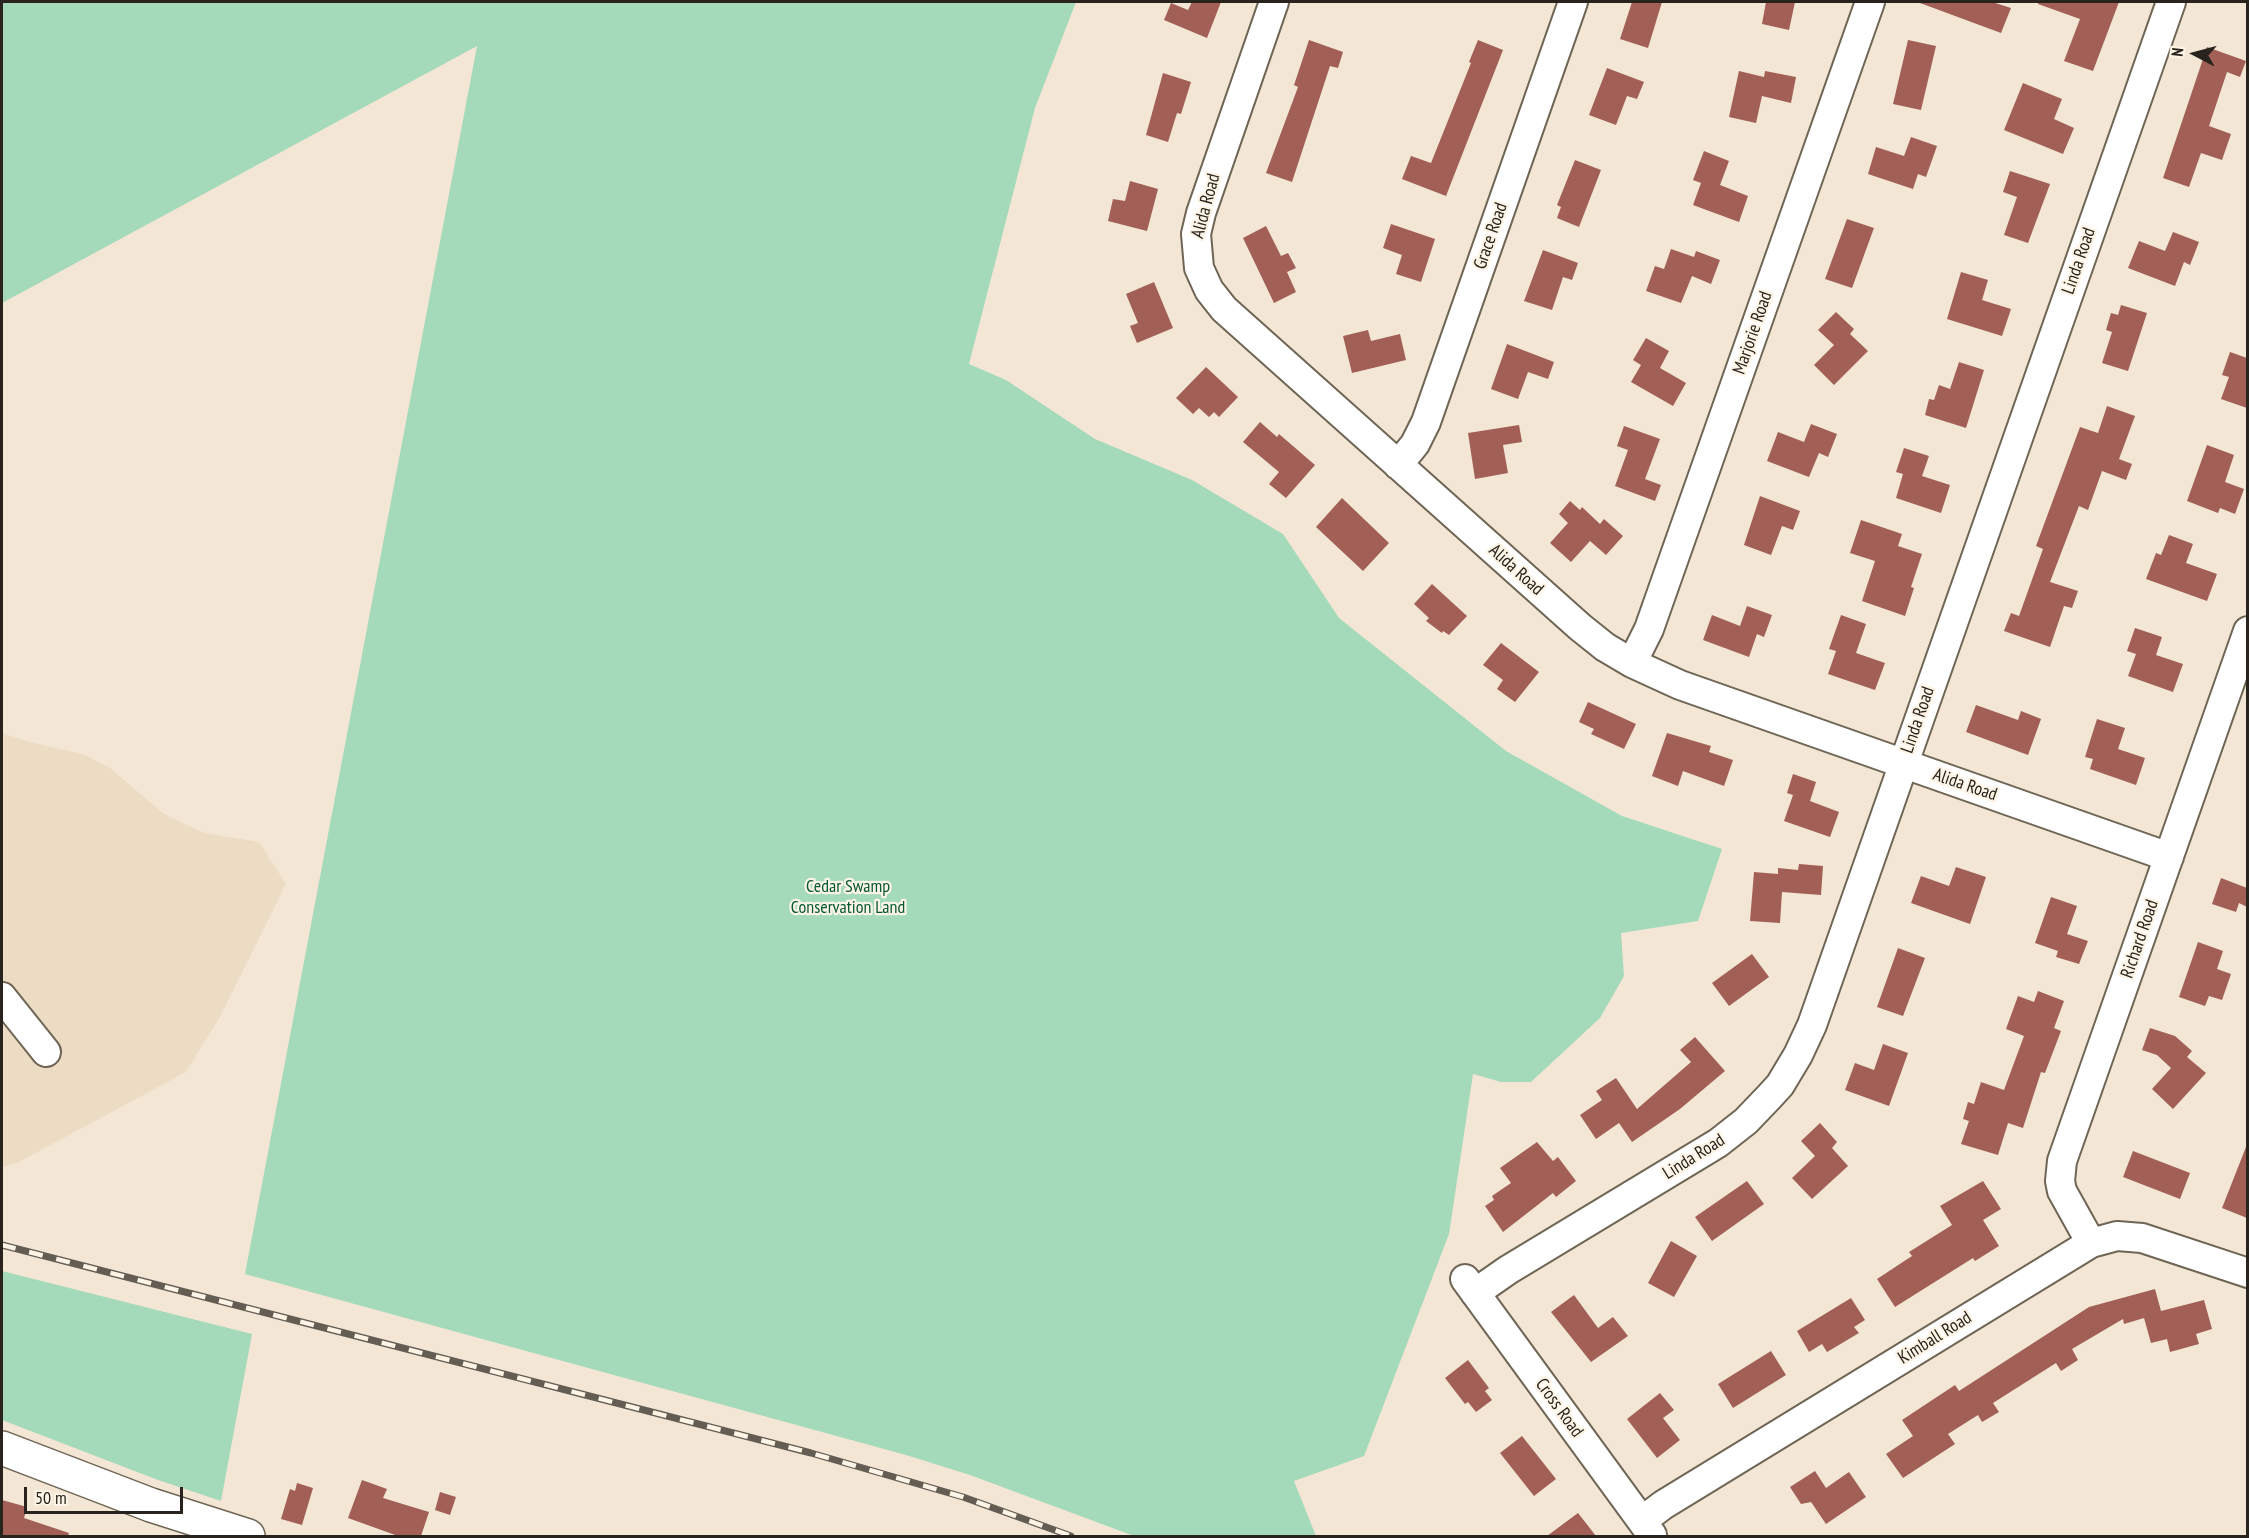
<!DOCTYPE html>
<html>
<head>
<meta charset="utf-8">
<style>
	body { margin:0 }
	#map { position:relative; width:2249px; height:1538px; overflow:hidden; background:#f3e6d5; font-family:"PT Sans Narrow",sans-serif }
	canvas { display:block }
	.frame { position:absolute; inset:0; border:3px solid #28241d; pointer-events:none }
	.north { position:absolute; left:2165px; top:24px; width:60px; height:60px; -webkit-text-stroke:4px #fef4e6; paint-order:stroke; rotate:276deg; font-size:16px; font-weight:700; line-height:24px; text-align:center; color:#28241d }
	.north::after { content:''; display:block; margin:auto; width:21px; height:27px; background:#28241d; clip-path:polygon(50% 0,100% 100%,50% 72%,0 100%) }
	.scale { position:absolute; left:24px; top:1487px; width:159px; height:27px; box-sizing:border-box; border:3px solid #28241d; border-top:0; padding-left:8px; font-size:18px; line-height:21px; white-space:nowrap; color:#28241d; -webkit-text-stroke:4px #fef4e6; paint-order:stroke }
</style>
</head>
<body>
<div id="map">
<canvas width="2249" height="1538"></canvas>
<div class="frame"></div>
<div class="north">N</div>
<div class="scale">50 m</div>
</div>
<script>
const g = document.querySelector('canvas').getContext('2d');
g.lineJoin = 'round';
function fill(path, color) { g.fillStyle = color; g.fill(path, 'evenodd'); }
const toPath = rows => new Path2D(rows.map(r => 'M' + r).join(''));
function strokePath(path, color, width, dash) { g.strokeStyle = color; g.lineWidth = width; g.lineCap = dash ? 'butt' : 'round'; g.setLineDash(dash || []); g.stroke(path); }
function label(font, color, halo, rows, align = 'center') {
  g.font = font + ' "PT Sans Narrow",sans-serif'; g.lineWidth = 4.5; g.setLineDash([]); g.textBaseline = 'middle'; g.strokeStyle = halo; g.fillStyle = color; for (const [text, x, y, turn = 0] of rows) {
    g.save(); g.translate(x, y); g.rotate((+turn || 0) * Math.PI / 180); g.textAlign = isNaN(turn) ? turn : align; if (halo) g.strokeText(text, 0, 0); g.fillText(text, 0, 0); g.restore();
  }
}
const built = toPath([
	[2,733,33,743,83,754,110,768,164,814,204,833,259,842,286,884,220,1017,186,1072,17,1163,2,1167]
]);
const green = toPath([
	[2,2,1076,2,1035,108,969,364,1006,380,1095,439,1192,480,1283,534,1339,618,1506,751,1622,816,1722,849,1698,921,1621,933,1624,976,1600,1018,1531,1082,1501,1082,1473,1074,1449,1234,1364,1456,1294,1481,1316,1536,1134,1536,970,1475,906,1455,245,1274,477,46,2,303],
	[2,1271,252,1334,221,1501,158,1480,2,1420]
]);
const building = toPath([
	[1192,2,1221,2,1207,38,1164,20,1171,3,1188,10],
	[1632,2,1662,2,1648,48,1620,39],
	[1766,2,1795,2,1789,30,1762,24],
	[1921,2,1992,2,2011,8,2001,33,1920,3],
	[2038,2,2119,2,2093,71,2064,61,2080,19,2038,4],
	[1309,40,1343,52,1338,68,1330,66,1292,182,1266,173,1298,87,1294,85],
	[1478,40,1503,50,1446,196,1402,179,1411,156,1431,163,1471,63,1469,62],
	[1908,40,1936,46,1921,110,1893,104],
	[2207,47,2246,61,2240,77,2227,72,2209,126,2231,134,2222,160,2201,153,2189,187,2163,178],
	[1607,68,1644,82,1637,99,1627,96,1616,125,1589,115],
	[1739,71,1764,77,1765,71,1796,77,1791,103,1762,96,1756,123,1729,117],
	[1163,73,1191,82,1181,114,1177,113,1168,142,1146,135],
	[2023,83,2062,99,2054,119,2074,128,2063,154,2004,130],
	[1911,137,1937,146,1926,177,1918,174,1913,189,1868,174,1876,147,1904,156],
	[1704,151,1729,161,1720,185,1748,196,1739,222,1693,205,1701,183,1693,180],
	[1575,160,1601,170,1579,227,1557,218,1561,207,1557,205],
	[2010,171,2050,184,2028,243,2004,235,2017,197,2003,192],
	[1130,181,1158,189,1147,231,1108,221,1113,199,1125,201],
	[1847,219,1874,228,1852,288,1825,279],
	[1391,224,1435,239,1421,282,1396,274,1402,255,1383,248],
	[1266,226,1281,256,1288,253,1296,268,1287,272,1296,292,1274,303,1243,238],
	[2173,232,2199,242,2190,265,2184,262,2175,286,2128,268,2139,241,2165,251],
	[1671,249,1694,257,1696,251,1720,260,1711,284,1692,276,1681,303,1646,291,1655,266,1664,269],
	[1543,250,1578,263,1572,280,1563,277,1552,310,1524,301],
	[1961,272,1988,280,1982,300,2011,309,2002,336,1947,319],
	[1154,282,1173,328,1137,343,1130,326,1138,323,1126,294],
	[2121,305,2147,313,2128,371,2102,363,2112,332,2106,330,2111,313,2118,315],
	[1836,312,1854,329,1850,334,1868,351,1834,385,1814,365,1834,345,1818,330],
	[1368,330,1371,341,1400,334,1406,360,1352,373,1343,336],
	[1646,338,1669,351,1660,368,1686,383,1673,406,1631,382,1641,365,1633,360],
	[1507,344,1554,362,1548,379,1528,372,1518,399,1491,389],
	[2230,352,2247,358,2247,408,2221,399,2229,377,2222,375],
	[1959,362,1984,370,1966,428,1925,415,1929,399,1934,400,1939,385,1950,389],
	[1206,367,1238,397,1219,417,1214,412,1209,417,1199,408,1193,414,1176,398],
	[2107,406,2135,416,2119,459,2132,464,2126,480,2102,471,2088,510,2079,506,2050,582,2078,591,2072,608,2064,606,2050,647,2004,631,2011,613,2019,616,2043,549,2036,546,2080,427,2098,433],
	[1260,422,1277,437,1279,434,1315,465,1286,498,1269,484,1279,472,1243,442],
	[1811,424,1837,434,1828,457,1819,453,1809,477,1767,461,1778,432,1804,442],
	[1519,425,1522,442,1503,445,1508,473,1475,479,1468,433],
	[1624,426,1660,439,1645,479,1661,485,1655,501,1615,486,1628,450,1617,446],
	[2207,445,2234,455,2225,482,2244,489,2235,514,2220,508,2218,513,2187,501],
	[1904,448,1929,456,1922,476,1950,485,1941,513,1896,498,1903,474,1896,472],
	[1760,496,1800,511,1793,530,1782,526,1771,555,1744,545],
	[1342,498,1389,543,1363,571,1316,527],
	[1570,501,1580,510,1582,507,1600,524,1604,519,1623,536,1606,555,1590,541,1571,562,1550,543,1568,523,1559,514],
	[1861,520,1902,534,1898,546,1922,554,1911,587,1914,588,1905,616,1862,601,1875,561,1850,553],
	[2169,535,2193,544,2186,563,2217,574,2207,601,2146,579,2156,553,2161,555],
	[1432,584,1467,616,1449,635,1443,631,1442,633,1426,621,1429,618,1414,604],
	[1747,606,1772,615,1764,637,1757,634,1749,657,1703,640,1712,615,1740,626],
	[1841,615,1866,624,1856,653,1885,663,1875,690,1828,674,1836,651,1829,649],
	[2135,628,2162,637,2156,655,2183,664,2173,692,2128,676,2136,654,2127,651],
	[1501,643,1539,672,1515,702,1497,689,1503,680,1483,665],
	[1588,702,1636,724,1624,749,1591,734,1594,729,1579,722],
	[1976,705,2018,720,2021,711,2041,719,2028,755,1966,732],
	[2097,719,2125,728,2118,749,2145,758,2136,785,2090,769,2093,759,2085,757],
	[1667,733,1711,746,1709,752,1733,760,1724,786,1683,771,1678,786,1652,776],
	[1793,774,1816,782,1810,801,1839,812,1830,837,1784,821,1793,795,1787,793],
	[1799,864,1823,866,1821,895,1782,892,1780,923,1750,921,1754,872,1778,874,1778,868,1798,870],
	[1956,867,1986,877,1970,924,1911,903,1921,876,1949,886],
	[2221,878,2247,888,2247,907,2239,903,2236,912,2212,904],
	[2051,897,2077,906,2067,934,2088,941,2079,964,2056,957,2058,951,2035,943],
	[2198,942,2223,951,2217,969,2231,974,2222,1000,2209,996,2205,1006,2179,997],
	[1898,948,1925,958,1903,1016,1877,1007],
	[1752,954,1769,977,1729,1006,1712,983],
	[2038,991,2064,1001,2054,1028,2061,1031,2045,1073,2041,1072,2023,1128,2008,1123,1998,1155,1961,1144,1969,1121,1963,1119,1968,1102,1974,1104,1981,1082,2004,1090,2024,1036,2006,1029,2018,996,2034,1002],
	[2150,1028,2175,1036,2192,1051,2187,1057,2206,1073,2173,1109,2152,1089,2171,1068,2157,1055,2142,1050],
	[1695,1037,1725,1071,1680,1109,1632,1142,1619,1123,1596,1139,1580,1115,1602,1100,1596,1091,1616,1078,1637,1109,1691,1062,1680,1050],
	[1883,1044,1908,1053,1889,1106,1845,1090,1855,1063,1874,1070],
	[1820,1123,1837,1142,1832,1148,1848,1166,1812,1199,1792,1178,1815,1156,1801,1141],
	[1537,1142,1553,1161,1558,1157,1576,1181,1556,1197,1553,1193,1503,1232,1485,1206,1494,1200,1492,1196,1511,1183,1500,1168],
	[2246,1147,2247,1147,2247,1218,2222,1208],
	[2133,1151,2190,1173,2180,1199,2123,1177],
	[1747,1181,1764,1204,1712,1241,1695,1217],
	[1983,1181,2001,1209,1983,1220,1999,1246,1975,1261,1973,1258,1895,1307,1877,1279,1912,1256,1909,1252,1952,1225,1940,1206],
	[1671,1241,1697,1256,1674,1297,1648,1283],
	[2155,1289,2161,1311,2204,1300,2212,1329,2196,1334,2199,1344,2170,1352,2167,1339,2151,1343,2144,1318,2124,1324,2123,1319,2072,1349,2078,1360,2061,1371,2056,1363,1993,1403,1999,1412,1982,1422,1978,1415,1948,1434,1955,1444,1903,1478,1886,1454,1913,1436,1902,1420,1955,1385,1959,1391,2089,1307],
	[1574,1295,1598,1328,1613,1317,1628,1336,1591,1362,1551,1312],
	[1851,1298,1865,1320,1854,1327,1859,1333,1827,1352,1822,1344,1809,1352,1797,1331],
	[1771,1351,1786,1375,1733,1408,1718,1384],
	[1468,1360,1489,1388,1485,1391,1492,1400,1476,1412,1468,1402,1465,1404,1445,1378],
	[1660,1393,1674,1410,1663,1418,1680,1440,1657,1458,1627,1419],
	[1522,1436,1556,1479,1534,1496,1500,1453],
	[1815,1471,1826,1488,1849,1472,1866,1497,1826,1524,1811,1502,1801,1504,1790,1487],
	[362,1480,387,1489,383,1498,429,1512,421,1536,398,1536,348,1518],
	[297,1483,313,1488,302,1525,281,1519,290,1489,295,1491],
	[440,1492,456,1497,450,1515,435,1510],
	[2,1500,27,1507,24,1518,69,1533,68,1536,2,1536],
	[1578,1513,1596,1536,1547,1536]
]);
const minor = toPath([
	[1274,2,1201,213,1196,234,1199,268,1209,290,1224,309,1580,627,1605,647,1632,663,1680,685,2169,857],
	[1398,465,1415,444,1426,422,1573,2],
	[1632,663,1649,629,1870,2],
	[2,997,46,1052],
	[2091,1243,2062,1191,2060,1181,2062,1161,2248,631],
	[1465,1279,1652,1535],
	[1475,1293,1508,1270,1718,1143,1746,1121,1769,1097,1780,1085,1798,1055,1812,1025,2171,2],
	[1642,1521,1663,1505,2091,1243,2117,1236,2142,1238,2248,1273]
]);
const major = toPath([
	[2,1448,151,1505,248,1536]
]);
const rail = toPath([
	[2,1245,811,1453,963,1497,1071,1536]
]);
const streetNames = [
	["Alida Road",1206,206,-75],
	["Grace Road",1491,236,-71],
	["Linda Road",2079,261,-71],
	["Marjorie Road",1753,333,-71],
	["Alida Road",1516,570,42],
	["Linda Road",1918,720,-71],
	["Alida Road",1965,785,19],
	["Richard Road",2140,939,-71],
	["Linda Road",1694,1157,-32],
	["Kimball Road",1935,1338,-32],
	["Cross Road",1559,1408,54]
];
const parkNames = [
	["Cedar Swamp",848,887],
	["Conservation Land",848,908]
];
fill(built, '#eddcc4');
fill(green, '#a4dab9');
fill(building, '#a15f56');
strokePath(minor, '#6f6555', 32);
strokePath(major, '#6f6555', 36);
strokePath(minor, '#fff', 28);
strokePath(major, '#fff', 33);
strokePath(rail, '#645d53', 7);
strokePath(rail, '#fef4e6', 4.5, [14]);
label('18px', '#28241d', '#fef4e6', streetNames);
label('18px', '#045834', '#fef4e6', parkNames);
</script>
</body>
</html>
